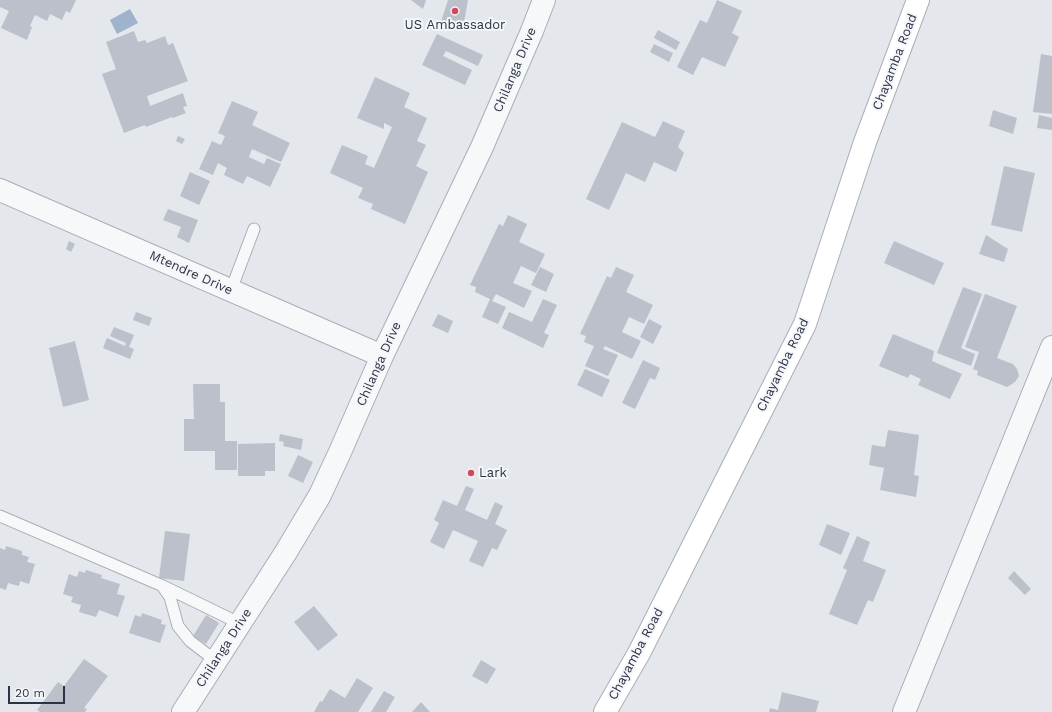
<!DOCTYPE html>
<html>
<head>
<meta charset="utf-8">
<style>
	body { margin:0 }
	#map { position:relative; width:1052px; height:712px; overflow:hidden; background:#e4e7ec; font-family:"Work Sans",sans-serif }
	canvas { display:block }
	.scale { position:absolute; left:8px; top:686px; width:57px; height:18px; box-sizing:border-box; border:2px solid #2b3445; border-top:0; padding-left:5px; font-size:12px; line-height:14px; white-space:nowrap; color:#2b3445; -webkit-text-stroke:3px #f4f6f9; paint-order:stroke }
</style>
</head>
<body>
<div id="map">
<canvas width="1052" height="712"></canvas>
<div class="scale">20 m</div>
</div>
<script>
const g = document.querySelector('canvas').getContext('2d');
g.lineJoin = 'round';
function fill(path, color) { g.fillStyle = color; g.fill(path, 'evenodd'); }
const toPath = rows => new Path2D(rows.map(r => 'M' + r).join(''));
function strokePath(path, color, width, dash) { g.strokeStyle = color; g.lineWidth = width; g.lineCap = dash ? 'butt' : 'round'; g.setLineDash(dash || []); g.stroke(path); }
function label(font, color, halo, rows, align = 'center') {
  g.font = font + ' "Work Sans",sans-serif'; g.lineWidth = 4; g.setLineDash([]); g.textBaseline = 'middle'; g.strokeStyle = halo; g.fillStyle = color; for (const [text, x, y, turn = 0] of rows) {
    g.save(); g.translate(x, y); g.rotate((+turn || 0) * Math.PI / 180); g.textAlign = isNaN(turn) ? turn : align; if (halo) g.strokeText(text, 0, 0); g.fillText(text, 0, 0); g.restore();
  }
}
const water = toPath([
	[130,9,138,23,117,34,110,20]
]);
const building = toPath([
	[0,0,76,0,70,13,66,11,62,20,50,14,47,21,35,15,30,26,32,27,27,40,1,28,9,11,0,7],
	[411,0,426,0,423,9],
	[448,0,468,0,464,22,455,22,453,29,440,25],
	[717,0,742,11,732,33,739,37,725,67,702,57,693,75,677,67,700,20,707,23],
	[658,30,680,42,676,50,654,38],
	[134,31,138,42,145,40,147,43,165,36,168,45,173,43,188,81,147,96,150,106,183,93,187,106,183,107,186,113,173,118,172,117,146,127,145,125,124,133,102,74,116,69,106,42],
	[437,34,483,55,478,66,446,51,443,56,472,70,465,85,422,65],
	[654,44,673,53,669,62,650,52],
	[1041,54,1052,56,1052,114,1033,112],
	[375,77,410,93,404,107,427,118,417,141,426,145,416,166,428,172,405,224,371,209,373,204,358,198,363,188,330,173,342,145,368,156,365,164,374,168,392,127,384,123,384,129,357,118],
	[232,101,258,112,252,125,290,143,281,162,252,149,249,157,264,164,267,158,281,164,270,187,247,176,243,184,224,175,227,168,218,163,213,175,199,169,212,141,221,145,225,136,218,133],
	[993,110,1017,118,1013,134,989,126],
	[1039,115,1052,118,1052,130,1037,128],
	[663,121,685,131,678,147,684,153,676,172,654,162,645,182,626,173,609,210,586,199,622,122,655,137],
	[178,136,185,139,182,144,176,141],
	[1004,166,1035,173,1022,232,991,225],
	[190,172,210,181,199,205,180,196],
	[168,209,198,220,189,243,177,237,181,227,163,220],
	[508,215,527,224,519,242,545,254,536,273,521,266,513,283,532,291,524,308,496,294,492,301,506,307,498,324,482,317,490,299,475,292,476,287,470,285,499,224,503,226],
	[986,235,1008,249,1004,262,979,254],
	[69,241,75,244,71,252,66,249],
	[894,241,944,263,934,285,884,263],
	[540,267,554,274,546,292,531,285],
	[616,267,634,275,626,292,653,305,644,324,629,317,622,332,641,341,632,359,605,346,603,349,618,355,608,376,585,366,594,346,584,342,586,336,580,334,607,276,611,278],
	[963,287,982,294,961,348,975,354,971,366,937,353],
	[985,294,1017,306,997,358,1013,364,1017,369,1019,376,1015,382,1007,387,977,375,978,371,973,369,979,352,965,347],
	[543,299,557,305,544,333,549,335,543,348,502,328,509,312,532,322],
	[136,312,152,318,149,326,133,320],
	[438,314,453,321,448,333,432,326],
	[649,319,662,326,653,344,640,337],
	[114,327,134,335,129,347,134,349,130,359,103,348,107,338,125,346,126,343,110,336],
	[893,334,934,351,932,361,962,374,950,399,918,385,921,379,910,374,908,378,879,366],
	[75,341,89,400,63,407,49,348],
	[643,360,660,368,655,380,650,378,635,409,622,403],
	[585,369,610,380,602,397,577,385],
	[193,384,220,384,220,402,225,402,225,441,237,441,237,470,215,470,215,451,184,451,184,419,194,419],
	[888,430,919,435,914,475,919,476,916,497,880,490,884,468,869,465,872,445,885,447],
	[280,434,303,439,301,450,283,446,284,442,279,441],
	[275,443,275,471,265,471,265,476,238,476,238,444],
	[298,455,313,462,303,483,288,476],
	[466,486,474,489,465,510,487,520,495,502,503,506,495,524,507,530,497,550,492,548,483,567,469,561,478,541,453,530,444,549,430,542,439,523,434,520,443,500,457,506],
	[827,524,850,533,841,555,819,545],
	[165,531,190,534,184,581,159,578],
	[857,536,870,542,863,561,886,570,873,602,868,600,857,625,829,614,847,570,843,568],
	[6,546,22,551,22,555,29,557,27,562,35,564,29,584,20,581,19,586,8,583,6,590,0,588,0,548,5,550],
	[86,570,102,575,101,578,120,584,117,594,125,596,118,617,99,610,96,617,79,612,81,605,71,602,73,597,63,594,69,574,77,577,79,571,85,573],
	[1014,571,1031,589,1025,595,1008,578],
	[314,606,338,635,318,651,294,622],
	[142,613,162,620,161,624,166,625,160,643,129,633,135,615,141,617],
	[206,615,219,623,206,644,193,636],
	[84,659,108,676,84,708,87,709,85,712,40,712,37,710,58,682,64,686],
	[481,660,496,669,487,684,472,676],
	[357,678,373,688,358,712,314,712,320,701,322,702,330,689,345,698],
	[384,691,395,697,386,712,371,712],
	[782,692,819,701,816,712,769,712,770,708,778,710],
	[421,702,430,712,412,712]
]);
const lane = toPath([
	[231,290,254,229],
	[0,516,163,586,239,623],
	[163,587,170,597,178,626,190,641,216,661]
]);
const street = toPath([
	[0,190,382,356],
	[183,712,286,552,320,495,340,452,382,356,482,147,532,31,544,0],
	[904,712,1052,347]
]);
const secondary = toPath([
	[605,712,639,653,805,324,865,142,918,0]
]);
const markers = [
	[455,11,4,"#d1495b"],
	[471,473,4,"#d1495b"]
];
const poiNames = [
	["US Ambassador",455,25],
	["Lark",479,473,"left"]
];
const streetNames = [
	["Chayamba Road",895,62,-69],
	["Chilanga Drive",515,70,-67],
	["Mtendre Drive",191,273,24],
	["Chilanga Drive",379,364,-66],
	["Chayamba Road",783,365,-64],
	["Chilanga Drive",224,648,-57],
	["Chayamba Road",636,654,-62]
];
fill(water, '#9fb4cc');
fill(building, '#bbc0ca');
strokePath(lane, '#a9aeb7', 13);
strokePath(street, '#a9aeb7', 24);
strokePath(secondary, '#a9aeb7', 24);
strokePath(lane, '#f7f8fa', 11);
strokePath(street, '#f7f8fa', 22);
strokePath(secondary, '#fff', 22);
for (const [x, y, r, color] of markers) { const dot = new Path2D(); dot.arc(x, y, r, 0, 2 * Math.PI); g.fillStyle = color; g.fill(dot); strokePath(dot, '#f4f6f9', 1.5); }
label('13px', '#2b3445', '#f4f6f9', poiNames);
label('13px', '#2b3445', '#f4f6f9', streetNames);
</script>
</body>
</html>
